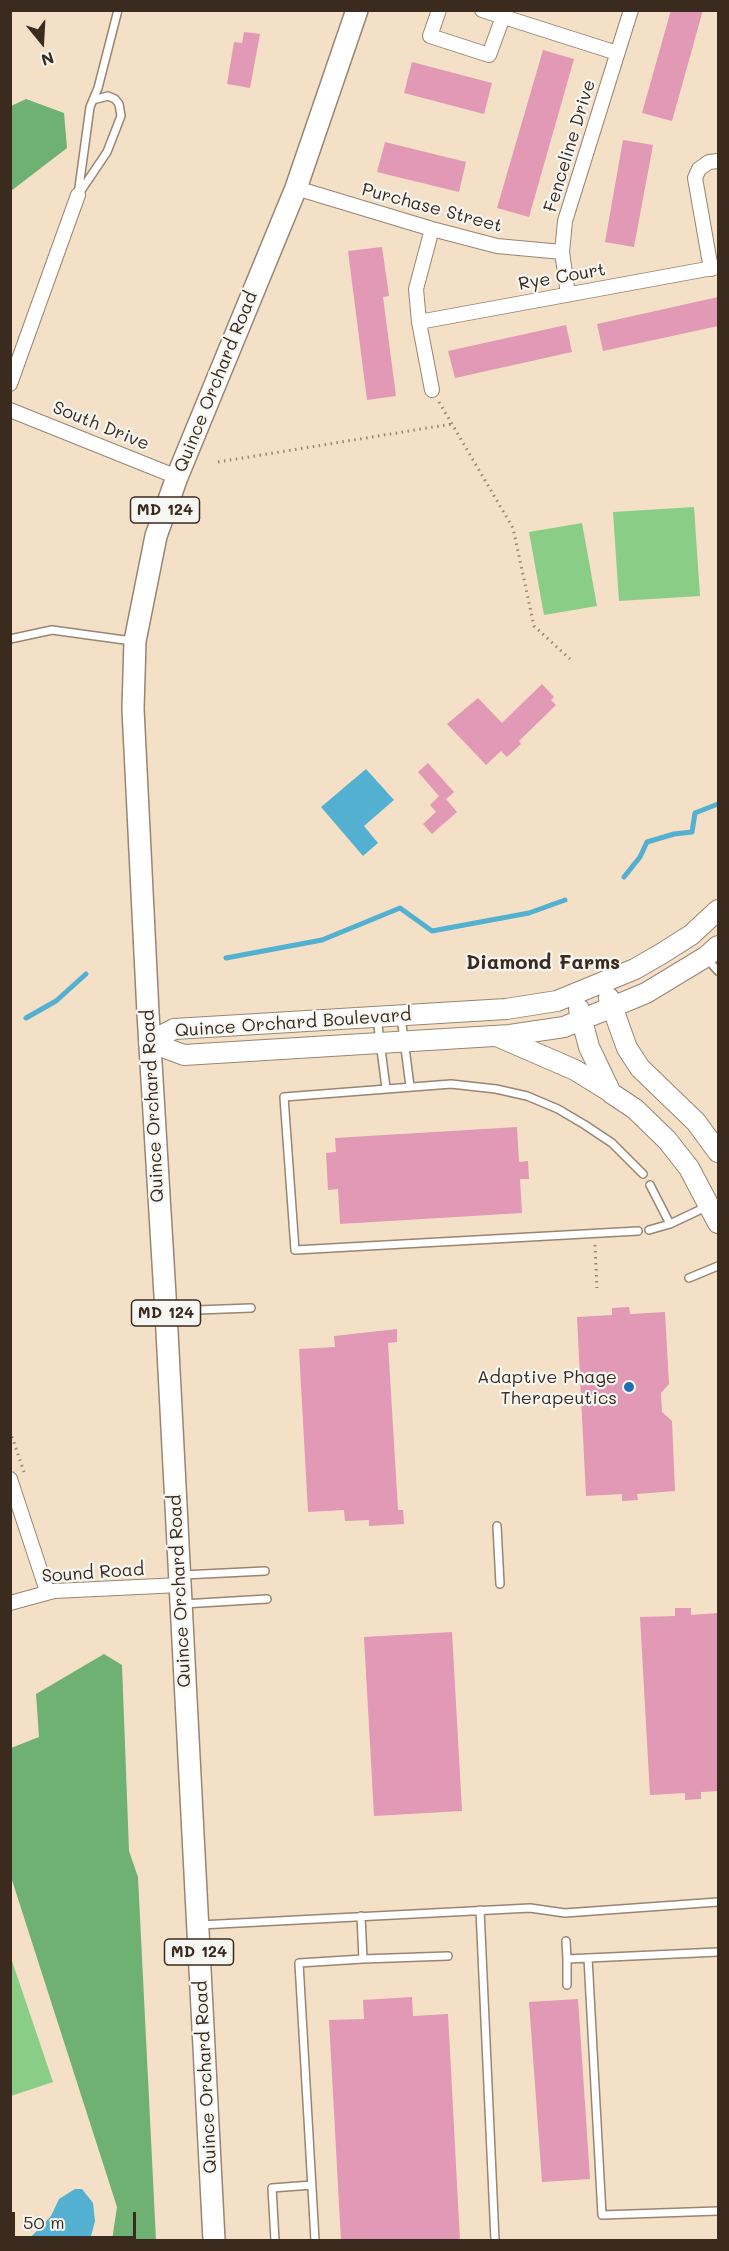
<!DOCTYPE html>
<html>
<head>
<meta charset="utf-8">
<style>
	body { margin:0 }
	#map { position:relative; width:729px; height:2251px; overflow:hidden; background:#f4e0c6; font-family:Mali,sans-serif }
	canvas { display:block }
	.frame { position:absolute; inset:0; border:12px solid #3b2a1e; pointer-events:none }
	.north { position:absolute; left:12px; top:12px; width:60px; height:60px; -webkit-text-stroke:4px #f6f6f2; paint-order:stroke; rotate:162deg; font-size:16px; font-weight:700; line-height:24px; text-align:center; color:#3b2a1e }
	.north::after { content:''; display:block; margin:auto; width:21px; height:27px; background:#3b2a1e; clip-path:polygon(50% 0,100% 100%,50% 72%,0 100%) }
	.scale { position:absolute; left:12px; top:2212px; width:124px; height:27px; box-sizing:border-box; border:3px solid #3b2a1e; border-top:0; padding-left:8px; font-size:18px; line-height:21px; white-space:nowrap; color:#3b2a1e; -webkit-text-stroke:4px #f6f6f2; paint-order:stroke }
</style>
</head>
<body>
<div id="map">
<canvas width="729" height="2251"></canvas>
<div class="frame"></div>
<div class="north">N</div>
<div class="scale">50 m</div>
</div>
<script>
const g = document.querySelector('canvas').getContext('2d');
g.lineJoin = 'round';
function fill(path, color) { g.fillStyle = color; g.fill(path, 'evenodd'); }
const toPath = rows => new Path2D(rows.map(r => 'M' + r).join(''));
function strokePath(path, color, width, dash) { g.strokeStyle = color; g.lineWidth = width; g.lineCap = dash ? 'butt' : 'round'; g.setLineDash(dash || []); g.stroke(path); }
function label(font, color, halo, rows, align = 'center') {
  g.font = font + ' Mali,sans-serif'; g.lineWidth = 4.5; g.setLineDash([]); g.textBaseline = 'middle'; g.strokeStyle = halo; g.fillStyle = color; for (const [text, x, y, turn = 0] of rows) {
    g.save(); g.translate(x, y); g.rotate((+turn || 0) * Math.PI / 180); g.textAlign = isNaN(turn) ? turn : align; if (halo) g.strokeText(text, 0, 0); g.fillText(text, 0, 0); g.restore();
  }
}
const green = toPath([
	[694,507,700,596,619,601,613,512],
	[582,523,597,606,544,615,529,532],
	[11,1958,53,2082,11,2096,10,2096]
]);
const forest = toPath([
	[26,99,64,113,67,148,11,191,11,106],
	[104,1654,122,1665,129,1851,138,1877,156,2240,112,2240,117,2207,11,1877,11,1748,39,1737,36,1694]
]);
const water = toPath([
	[366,769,394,800,364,826,378,843,363,856,321,807],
	[75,2189,82,2189,93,2203,95,2221,90,2240,28,2240,51,2216,59,2199]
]);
const stream = toPath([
	[624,877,640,857,647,842,674,834,692,832,695,813,718,804],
	[226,958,322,940,400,908,432,931,529,913,565,900],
	[26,1018,56,1001,86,974]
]);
const building = toPath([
	[671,10,703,10,672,121,642,113],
	[244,32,260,34,250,88,227,84,234,42,242,43],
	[543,50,574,59,529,217,497,208],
	[412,62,492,83,484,114,404,93],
	[623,140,653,145,634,247,605,242],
	[385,142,466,162,459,192,377,172],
	[382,247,389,296,383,297,396,396,367,400,348,251],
	[718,297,718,326,603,351,597,324],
	[566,325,572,352,455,378,448,351],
	[542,684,554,697,551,700,556,705,519,741,521,744,507,757,501,751,486,765,447,724,478,698,502,723],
	[428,763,454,792,446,799,457,812,432,834,423,824,436,812,430,805,439,796,418,772],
	[517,1127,519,1162,528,1161,529,1179,520,1179,522,1213,340,1224,338,1189,328,1190,326,1153,336,1152,335,1138],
	[629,1307,630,1314,665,1312,669,1384,661,1393,662,1412,672,1421,675,1491,637,1494,638,1500,622,1501,622,1494,586,1496,577,1317,612,1315,612,1308],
	[397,1329,397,1342,388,1343,398,1510,403,1510,404,1524,369,1526,369,1520,345,1521,344,1510,308,1512,299,1349,335,1347,334,1336],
	[675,1608,691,1608,691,1615,718,1613,718,1791,701,1792,701,1799,685,1800,685,1793,650,1795,640,1617,675,1616],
	[452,1632,462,1811,374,1816,364,1637],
	[412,1997,413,2016,448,2014,460,2241,341,2241,329,2020,364,2019,363,2000],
	[578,1999,590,2179,542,2182,529,2002]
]);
const path = toPath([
	[439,402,513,528,534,626,570,659],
	[218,462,452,424],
	[595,1245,597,1288],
	[10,1431,24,1472]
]);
const lane = toPath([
	[93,100,108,96,115,99,119,104,121,116,107,152,78,195,90,107,98,88,118,10],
	[10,639,52,630,132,641],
	[707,959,718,971],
	[401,1017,410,1086],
	[377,1018,386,1088],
	[650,1185,670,1224],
	[649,1230,670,1224,708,1206],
	[638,1231,295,1250,284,1097,451,1084,496,1089,527,1096,558,1109,585,1125,612,1143,643,1174],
	[689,1278,718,1266],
	[170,1311,251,1308],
	[497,1526,500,1584],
	[183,1575,265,1571],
	[183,1604,267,1599],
	[480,1910,495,2240],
	[200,1925,530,1908,565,1913,718,1902],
	[566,1941,567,1959],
	[588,1958,602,2215,718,2211],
	[363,1959,448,1956],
	[567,1985,567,1959,718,1952],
	[275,2240,272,2188,312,2185],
	[315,2240,299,1963,363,1959,361,1916]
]);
const street = toPath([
	[439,10,430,36,489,55,503,17],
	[482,10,617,53],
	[296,188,432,229,497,246,562,252],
	[432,229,416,289,419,322,432,390],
	[711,269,695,178,699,169,709,162,718,161],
	[568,294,562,252,565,221,631,10],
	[419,322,718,267],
	[10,384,78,195],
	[10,410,177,477],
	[10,1479,47,1591],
	[10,1603,54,1591,180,1585]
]);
const secondary = toPath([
	[609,998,627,1048,640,1068,696,1122,718,1152],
	[579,1009,589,1047,611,1093,635,1109,667,1140,689,1168,718,1223],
	[499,1037,575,1070,609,1091],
	[149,1042,174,1029,506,1009,557,1001,635,969,661,954,691,935,718,910],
	[149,1042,184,1055,510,1035,564,1027,646,993,707,956,718,946]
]);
const primary = toPath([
	[214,2240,166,1312,148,1013,133,709,135,641,156,536,177,477,296,188,357,10]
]);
const markers = [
	[629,1387,6,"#1f6fb2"]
];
const shields = [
	[165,510,69],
	[166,1313,69],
	[199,1952,69]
];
const shieldNames = [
	["MD 124",165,510],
	["MD 124",166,1313],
	["MD 124",199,1952]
];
const streetNames = [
	["Fenceline Drive",570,146,-73],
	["Purchase Street",432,208,15],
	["Rye Court",562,277,-10],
	["Quince Orchard Road",216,382,-68],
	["South Drive",101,426,22],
	["Quince Orchard Boulevard",293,1023,-4],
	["Quince Orchard Road",153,1106,-93],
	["Sound Road",93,1573,-4],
	["Quince Orchard Road",180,1591,-93],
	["Quince Orchard Road",206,2077,-93]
];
const poiNames = [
	["Adaptive Phage",617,1377],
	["Therapeutics",617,1398]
];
const neighbourhoodNames = [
	["Diamond Farms",543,963]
];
fill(green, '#8acd86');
fill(forest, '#6fb073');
fill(water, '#53b0d1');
strokePath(stream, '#53b0d1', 5);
fill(building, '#e199b5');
strokePath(lane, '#988572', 10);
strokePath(street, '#988572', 16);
strokePath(secondary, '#988572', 22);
strokePath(primary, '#988572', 24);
strokePath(path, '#988572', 3, [1.5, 4.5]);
strokePath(lane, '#fff', 7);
strokePath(street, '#fff', 14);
strokePath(secondary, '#fff', 20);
strokePath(primary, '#fff', 21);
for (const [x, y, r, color] of markers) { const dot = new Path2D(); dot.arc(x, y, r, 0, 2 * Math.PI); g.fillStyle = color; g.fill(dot); strokePath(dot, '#f6f6f2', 2); }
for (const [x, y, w] of shields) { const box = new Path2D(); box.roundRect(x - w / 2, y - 13, w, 26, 4.5); g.fillStyle = '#f6f6f2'; g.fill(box); strokePath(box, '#3b2a1e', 1.5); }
label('bold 16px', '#3b2a1e', null, shieldNames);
label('18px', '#3b2a1e', '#f6f6f2', streetNames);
label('18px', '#3b2a1e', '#f6f6f2', poiNames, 'right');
label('bold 20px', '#3b2a1e', '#f6f6f2', neighbourhoodNames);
</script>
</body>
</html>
